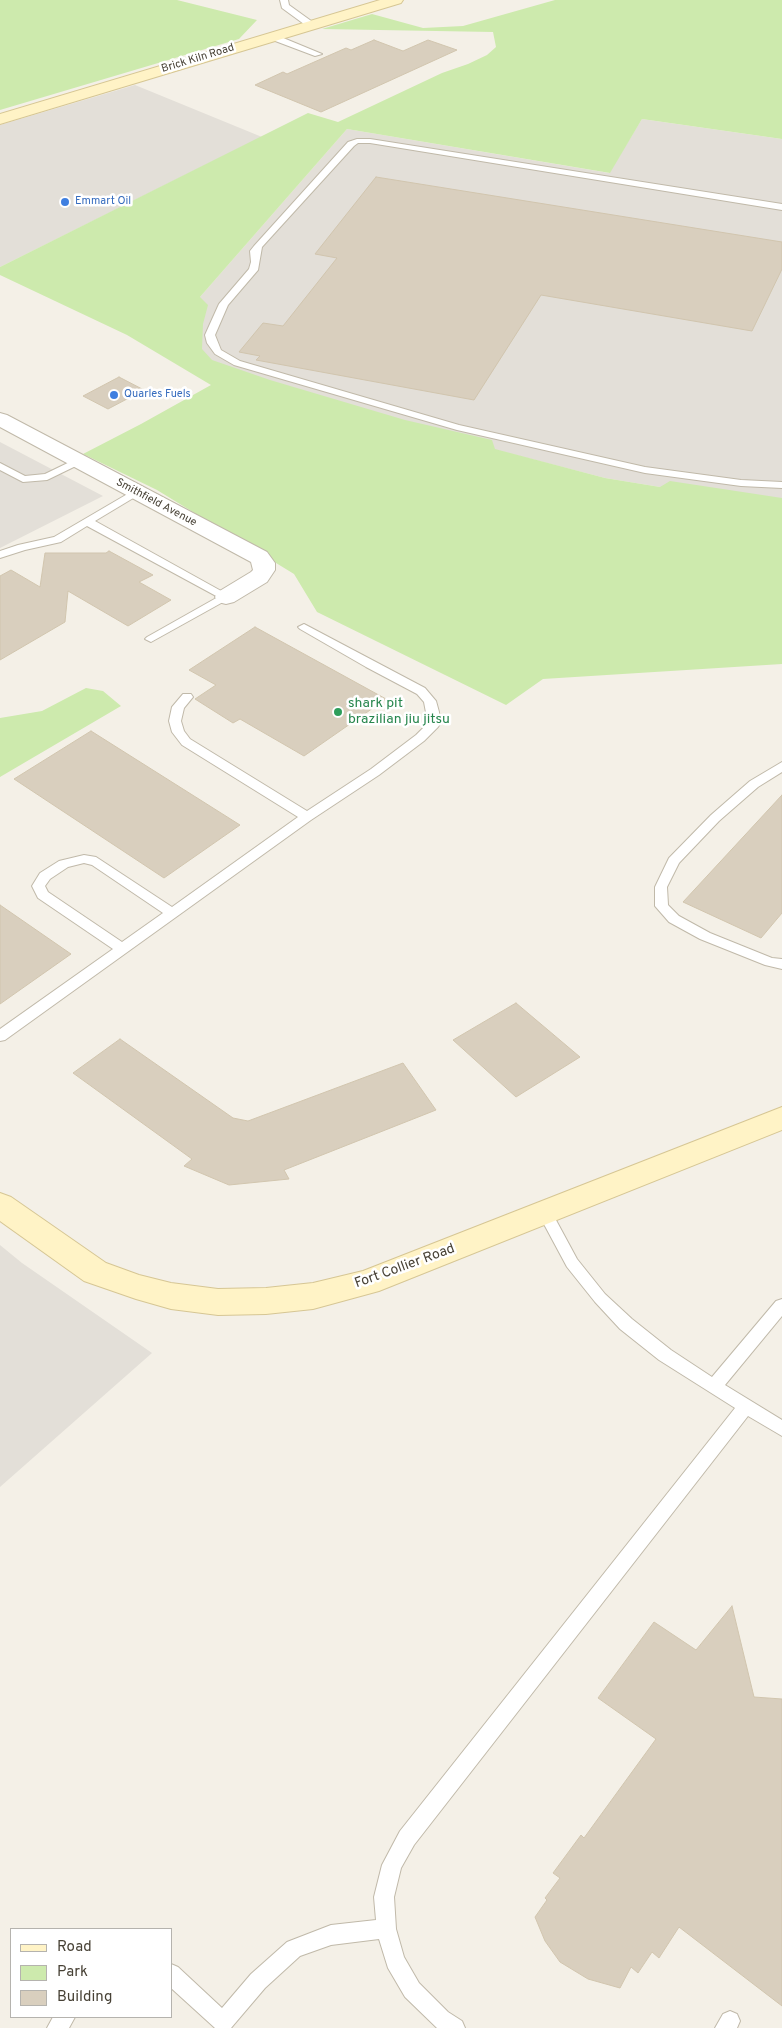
<!DOCTYPE html>
<html>
<head>
<meta charset="utf-8">
<style>
	body { margin:0 }
	#map { position:relative; width:782px; height:2028px; overflow:hidden; background:#f4f0e7; font-family:Overpass,sans-serif }
	canvas { display:block }
	.legend { position:absolute; left:10px; top:1928px; width:162px; height:90px; box-sizing:border-box; background:#fff; border:1px solid #b5b3ae; margin:0; padding:6px 9px; list-style:none; font-size:15px; color:#474135 }
	.legend li { display:flex; align-items:center; gap:10px; height:25px }
	.legend b { width:25px; border:1px solid #b5b3ae }
</style>
</head>
<body>
<div id="map">
<canvas width="782" height="2028"></canvas>
<ul class="legend">
<li><b style="height:6px;background:#fff3c6"></b>Road</li>
<li><b style="height:14px;background:#cdeaad"></b>Park</li>
<li><b style="height:14px;background:#d9cfbe"></b>Building</li>
</ul>
</div>
<script>
const g = document.querySelector('canvas').getContext('2d');
g.lineJoin = 'round';
function fill(path, color) { g.fillStyle = color; g.fill(path, 'evenodd'); }
const toPath = rows => new Path2D(rows.map(r => 'M' + r).join(''));
function strokePath(path, color, width, dash) { g.strokeStyle = color; g.lineWidth = width; g.lineCap = dash ? 'butt' : 'round'; g.setLineDash(dash || []); g.stroke(path); }
function label(font, color, halo, rows, align = 'center') {
  g.font = font + ' Overpass,sans-serif'; g.lineWidth = 5; g.setLineDash([]); g.textBaseline = 'middle'; g.strokeStyle = halo; g.fillStyle = color; for (const [text, x, y, turn = 0] of rows) {
    g.save(); g.translate(x, y); g.rotate((+turn || 0) * Math.PI / 180); g.textAlign = isNaN(turn) ? turn : align; if (halo) g.strokeText(text, 0, 0); g.fillText(text, 0, 0); g.restore();
  }
}
const industrial = toPath([
	[135,85,262,137,0,267,0,125],
	[642,119,782,139,782,507,605,478,318,404,192,362,200,297,347,129,609,173],
	[0,442,103,496,0,548],
	[0,1245,22,1263,152,1353,0,1487]
]);
const green = toPath([
	[0,0,177,0,257,20,239,39,0,110],
	[555,0,782,0,782,139,642,119,610,173,347,129,200,297,208,305,203,324,202,349,212,360,270,380,405,420,492,440,495,449,605,478,660,487,670,481,782,498,782,664,543,679,506,705,317,612,294,574,157,490,83,454,141,424,211,385,127,335,0,275,0,267,308,113,338,122,442,73,468,64,487,55,496,47,493,32,322,29,372,14,423,28,463,26],
	[86,688,103,691,121,706,0,777,0,718,42,711]
]);
const building = toPath([
	[374,40,403,51,428,40,457,50,321,112,255,85,283,72,287,74,346,48,351,50,374,40],
	[376,177,782,242,782,269,752,331,541,295,474,400,256,360,260,356,239,352,263,323,283,326,337,258,315,254,376,177],
	[119,377,144,390,108,409,83,396,119,377],
	[109,551,153,575,139,582,171,600,128,626,68,591,65,622,0,660,0,576,11,570,40,587,45,553,106,553,109,551],
	[255,627,386,699,304,756,240,719,233,723,195,699,216,685,189,670,255,627],
	[91,731,240,825,164,878,14,779,91,731],
	[782,795,782,913,761,938,683,902,782,795],
	[0,905,71,954,0,1004,0,905],
	[516,1003,580,1057,516,1097,453,1040,516,1003],
	[120,1039,233,1118,248,1121,403,1063,436,1110,284,1170,289,1179,229,1185,184,1166,192,1159,73,1073,120,1039],
	[732,1606,754,1697,782,1699,782,2006,679,1927,659,1958,652,1952,638,1973,631,1967,620,1988,588,1979,560,1962,545,1941,535,1917,547,1900,545,1898,560,1878,553,1873,581,1835,584,1838,656,1739,598,1698,654,1622,696,1650,732,1606]
]);
const lane = toPath([
	[280,0,288,0,289,5,314,23,314,27,308,27,282,8,280,0],
	[270,35,276,35,322,54,315,56,270,39,270,35],
	[357,139,370,139,782,204,782,210,370,143,358,143,354,146,262,247,258,270,228,305,215,335,221,350,240,361,459,425,645,467,741,480,782,482,782,488,741,486,645,473,457,430,234,365,215,354,207,343,205,335,219,304,249,269,251,262,250,251,254,246,348,142,357,139],
	[78,458,82,459,83,461,82,463,47,480,23,482,0,470,0,463,25,476,45,474,78,458],
	[136,489,141,492,140,494,95,521,232,597,151,642,145,639,147,637,218,597,87,526,61,542,25,550,0,558,0,551,18,545,54,537,136,489],
	[304,624,425,688,436,701,439,712,440,724,438,727,424,741,379,775,311,820,5,1040,0,1041,0,1029,113,949,38,898,32,886,40,873,59,861,84,855,96,857,172,907,298,817,182,745,172,732,169,721,172,707,183,694,191,694,193,697,184,708,181,721,184,731,190,739,307,811,371,769,416,735,428,723,424,702,417,694,366,667,300,629,298,627,304,624],
	[84,863,92,865,163,913,122,942,48,892,45,886,50,879,68,867,84,863],
	[782,762,782,772,758,787,719,821,679,863,667,887,668,905,679,916,710,933,772,958,782,959,782,969,765,965,700,939,669,922,655,906,655,887,669,858,711,815,750,781,782,762],
	[545,1207,550,1209,577,1259,605,1294,632,1319,671,1350,712,1377,776,1301,782,1299,782,1316,725,1385,782,1420,782,1436,748,1416,414,1845,401,1868,394,1897,396,1929,404,1957,419,1983,448,2012,462,2021,465,2028,437,2028,405,1997,388,1968,379,1939,331,1945,300,1956,265,1988,231,2028,215,2028,171,1988,171,1964,178,1967,222,2008,251,1974,287,1942,331,1925,376,1920,374,1897,382,1865,400,1831,735,1408,659,1360,620,1329,595,1302,567,1267,538,1213,540,1209,545,1207],
	[730,2011,737,2014,740,2021,737,2028,715,2028,723,2014,730,2011],
	[53,2017,75,2017,69,2028,47,2028,53,2017]
]);
const street = toPath([
	[0,413,7,415,267,552,275,563,275,570,267,582,234,602,226,604,218,602,215,597,218,592,251,572,253,570,251,562,0,427,0,413]
]);
const secondary = toPath([
	[380,0,403,0,401,3,0,124,0,114,380,0],
	[782,1107,782,1130,379,1291,313,1309,266,1314,218,1315,171,1309,136,1299,84,1281,0,1221,0,1193,11,1197,106,1263,139,1275,171,1283,218,1289,266,1288,313,1283,363,1271,782,1107]
]);
const markers = [
	[65,202,5,"#3f7fe0"],
	[114,395,5,"#3f7fe0"],
	[338,712,5,"#2e9e5b"]
];
const farStreetnames = [
	["Brick Kiln Road",198,59,-17],
	["Smithfield Avenue",156,503,28]
];
const farShopnames = [
	["Emmart Oil",75,202],
	["Quarles Fuels",124,395]
];
const leisureNames = [
	["shark pit",348,704],
	["brazilian jiu jitsu",348,720]
];
const streetNames = [
	["Fort Collier Road",405,1267,-20]
];
fill(industrial, '#e3dfd8');
fill(green, '#cdeaad');
fill(building, '#d9cfbe');
strokePath(building, '#d1c5ae', 1);
strokePath(lane, '#c0b9a9', 2);
strokePath(street, '#c0b9a9', 2);
strokePath(secondary, '#d6c694', 2);
fill(lane, '#fff');
fill(street, '#fff');
fill(secondary, '#fff3c6');
for (const [x, y, r, color] of markers) { const dot = new Path2D(); dot.arc(x, y, r, 0, 2 * Math.PI); g.fillStyle = color; g.fill(dot); strokePath(dot, '#fff', 2); }
label('11px', '#474135', '#fff', farStreetnames);
label('11px', '#366cbe', '#fff', farShopnames, 'left');
label('14px', '#27864d', '#fff', leisureNames, 'left');
label('14px', '#474135', '#fff', streetNames);
</script>
</body>
</html>
